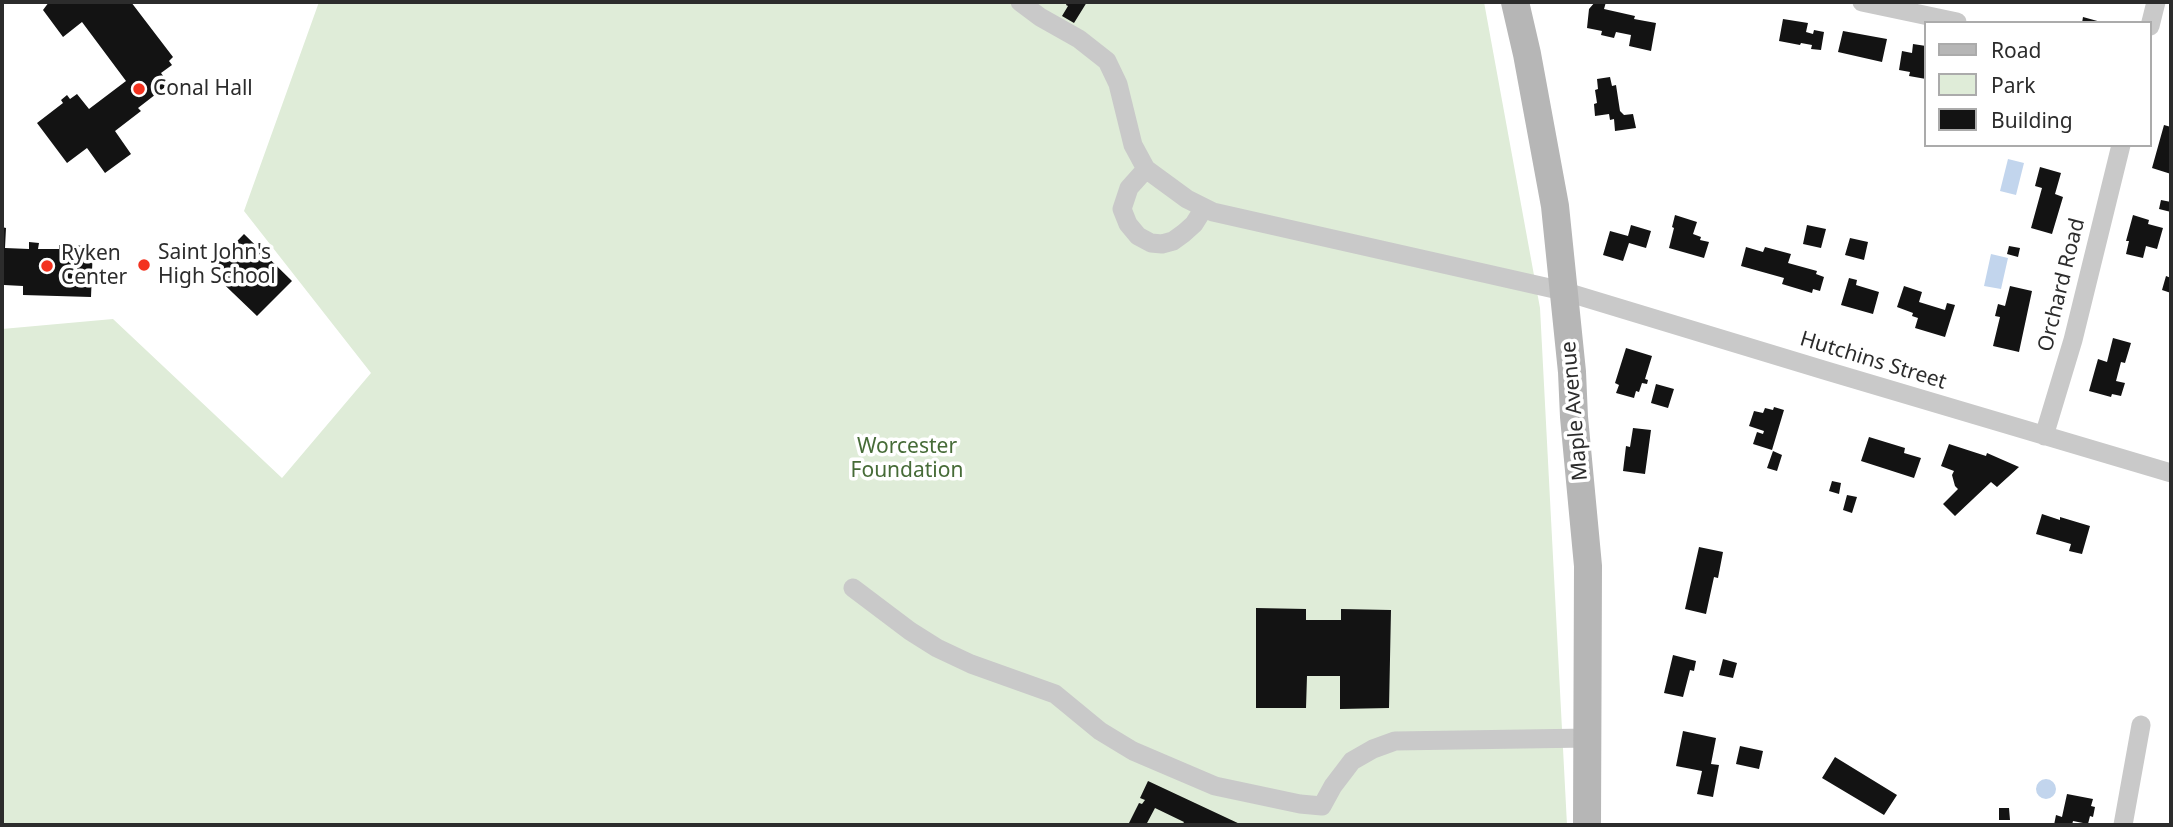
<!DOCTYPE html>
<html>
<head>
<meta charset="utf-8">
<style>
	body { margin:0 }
	#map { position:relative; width:2173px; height:827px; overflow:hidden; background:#fff; font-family:"Noto Sans",sans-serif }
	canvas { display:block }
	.frame { position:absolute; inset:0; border:4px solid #2c2c2c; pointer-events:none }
	.legend { position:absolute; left:1924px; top:21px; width:228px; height:126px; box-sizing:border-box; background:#fff; border:2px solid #ababab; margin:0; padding:9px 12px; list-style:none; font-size:21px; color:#2c2c2c }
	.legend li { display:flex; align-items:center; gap:14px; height:35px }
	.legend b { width:35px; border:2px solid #ababab }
</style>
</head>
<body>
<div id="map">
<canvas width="2173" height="827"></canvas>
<div class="frame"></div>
<ul class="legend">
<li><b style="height:9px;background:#b6b6b6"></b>Road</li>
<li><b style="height:19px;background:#dfecd8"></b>Park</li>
<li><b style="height:19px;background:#131313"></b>Building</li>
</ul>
</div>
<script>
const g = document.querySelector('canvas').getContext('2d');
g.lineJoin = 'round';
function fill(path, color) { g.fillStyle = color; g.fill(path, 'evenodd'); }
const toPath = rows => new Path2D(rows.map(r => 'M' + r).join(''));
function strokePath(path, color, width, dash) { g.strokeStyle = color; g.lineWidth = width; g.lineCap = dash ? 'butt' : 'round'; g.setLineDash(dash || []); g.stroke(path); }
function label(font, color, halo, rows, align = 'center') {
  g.font = font + ' "Noto Sans",sans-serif'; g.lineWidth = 7; g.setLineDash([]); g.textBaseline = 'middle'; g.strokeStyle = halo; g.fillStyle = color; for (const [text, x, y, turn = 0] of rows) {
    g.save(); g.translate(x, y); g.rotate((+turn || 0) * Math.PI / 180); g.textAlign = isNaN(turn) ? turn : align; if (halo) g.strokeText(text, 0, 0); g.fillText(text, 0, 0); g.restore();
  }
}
const green = toPath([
	[319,2,1484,2,1540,308,1567,825,2,825,2,329,113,319,282,478,371,373,244,211]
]);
const water = toPath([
	[2008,159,2024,163,2016,195,2000,191],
	[1991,254,2008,258,2001,289,1984,286],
	'2036 789a10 10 0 1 1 20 0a10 10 0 1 1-20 0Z'
]);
const building = toPath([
	[49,2,131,2,173,57,169,61,172,65,161,73,169,84,138,108,141,111,115,131,131,154,105,173,87,148,67,163,37,123,63,103,61,100,67,95,70,99,77,94,89,109,126,81,82,22,63,37,43,10],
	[1067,2,1087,2,1074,23,1062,16,1068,6,1066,5],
	[1595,2,1606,2,1604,9,1635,16,1634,19,1656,23,1651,51,1629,46,1631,35,1616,32,1614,38,1601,35,1602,31,1587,28,1589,9],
	[2083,17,2101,22,2101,23,2082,23],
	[1783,19,1808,23,1806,32,1813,34,1814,30,1824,32,1821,50,1811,49,1812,45,1801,43,1800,45,1779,41],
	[1843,31,1887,39,1882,62,1838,52],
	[1913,44,1926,46,1926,79,1909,76,1910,72,1899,70,1902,51,1912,53],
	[1610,77,1612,86,1616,85,1620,111,1624,115,1633,114,1636,128,1615,131,1614,119,1610,120,1609,114,1595,116,1594,104,1597,103,1595,90,1598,89,1597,79],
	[2164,125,2171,127,2171,174,2152,168],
	[2040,167,2061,173,2055,194,2063,197,2052,234,2031,228,2042,188,2035,186],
	[2161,200,2171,202,2171,212,2159,209],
	[1675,215,1697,222,1693,234,1701,237,1700,240,1709,242,1704,258,1669,248,1674,228,1672,227],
	[2133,215,2149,220,2148,224,2163,228,2157,249,2146,246,2143,258,2126,254,2129,241,2126,241],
	[1631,225,1651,231,1646,248,1629,243,1623,261,1603,255,1610,231,1628,236],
	[1807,225,1826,229,1821,248,1803,244],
	[2,227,6,228,5,248,29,249,29,242,39,243,38,249,59,249,59,245,93,246,91,297,23,295,23,286,4,285,4,283,2,283],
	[244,234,292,281,257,316,209,270],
	[1850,238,1868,242,1864,260,1845,255],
	[2009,246,2020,248,2018,257,2007,254],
	[1746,247,1763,252,1765,247,1791,254,1788,263,1817,271,1816,274,1824,277,1820,291,1813,289,1812,293,1782,284,1784,278,1741,266],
	[2166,276,2171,278,2171,293,2162,290],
	[1849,278,1857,280,1856,285,1879,292,1873,314,1841,305],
	[1904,286,1922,292,1919,302,1945,310,1947,303,1955,305,1945,337,1915,328,1918,318,1912,316,1913,313,1897,307],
	[2010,286,2032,291,2019,352,1993,346,2000,317,1995,316,1998,304,2005,306],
	[2113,338,2131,343,2125,363,2121,362,2116,381,2125,383,2121,396,2112,394,2111,397,2089,391,2098,359,2107,362],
	[1626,348,1652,356,1645,379,1648,380,1647,384,1642,383,1639,392,1636,391,1634,398,1616,393,1619,385,1615,383],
	[1656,384,1674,389,1668,408,1651,403],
	[1774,407,1784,410,1772,450,1753,444,1757,432,1763,434,1764,431,1749,426,1754,411,1763,413,1765,408,1773,410],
	[1633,428,1651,430,1645,474,1623,471,1626,446,1630,447],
	[1869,437,1905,448,1904,453,1921,458,1914,478,1861,461],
	[1949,444,1986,456,1987,453,2019,467,1997,487,1991,482,1955,516,1943,504,1958,489,1955,486,1952,475,1954,471,1941,466],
	[1773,451,1782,455,1777,471,1767,468],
	[1832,481,1841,483,1839,494,1829,491],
	[1847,495,1857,497,1852,513,1843,510],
	[2042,514,2060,520,2060,517,2090,526,2082,554,2069,551,2071,544,2036,534],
	[1699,547,1723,552,1718,578,1714,577,1706,614,1685,609],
	[1256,608,1306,609,1306,620,1341,620,1341,609,1391,610,1389,708,1340,709,1340,676,1307,676,1306,708,1256,708],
	[1673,655,1696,661,1694,671,1690,670,1683,697,1664,693],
	[1723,659,1737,663,1733,678,1719,675],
	[1683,731,1716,738,1711,764,1719,765,1713,797,1697,794,1702,771,1676,766],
	[1740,746,1763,751,1759,769,1736,764],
	[1835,757,1897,795,1884,815,1822,778],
	[1148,781,1242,825,1182,825,1184,822,1155,808,1146,825,1128,825,1139,803,1142,804,1145,800,1140,798],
	[2067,794,2093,799,2091,806,2095,807,2093,817,2090,816,2088,824,2073,821,2072,825,2054,825,2056,815,2062,817],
	[1999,808,2009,808,2010,820,1999,820]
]);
const minor = toPath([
	[1020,2,1040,17,1079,39,1107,61,1118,84,1133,145,1146,169],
	[1862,2,1957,22],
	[2150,26,2156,2],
	[1204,208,1194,224,1184,233,1173,241,1162,244,1151,243,1138,236,1128,224,1122,209,1129,188,1146,169,1187,199,1213,212,1563,291,1827,371,2171,473],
	[2044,436,2073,340,2121,145],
	[853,588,910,631,937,648,971,664,1055,694,1100,731,1133,751,1215,786,1300,804,1322,806,1333,786,1352,761,1373,749,1395,741,1588,738],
	[2123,825,2141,725]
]);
const secondary = toPath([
	[1515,2,1527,54,1555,206,1572,372,1574,417,1588,566,1587,825]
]);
const markers = [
	[139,89,7,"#f3321f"],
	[144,265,7,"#f3321f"],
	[47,266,7,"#f3321f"]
];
const poiNames = [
	["Conal Hall",153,89],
	["Saint John's",158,253],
	["High School",158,277],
	["Ryken",61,254],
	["Center",61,278]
];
const streetNames = [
	["Orchard Road",2062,285,-76],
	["Hutchins Street",1873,361,17],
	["Maple Avenue",1575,411,-95]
];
const parkNames = [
	["Worcester",907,447],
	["Foundation",907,471]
];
fill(green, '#dfecd8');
fill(water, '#c2d5ed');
fill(building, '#131313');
strokePath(minor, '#c9c9c9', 19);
strokePath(secondary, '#b6b6b6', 28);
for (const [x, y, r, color] of markers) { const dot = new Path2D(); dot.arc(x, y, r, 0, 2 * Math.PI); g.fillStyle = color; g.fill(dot); strokePath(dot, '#fff', 2.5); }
label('21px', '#2c2c2c', '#fff', poiNames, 'left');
label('21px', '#2c2c2c', '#fff', streetNames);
label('21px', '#466b37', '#fff', parkNames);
</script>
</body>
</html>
